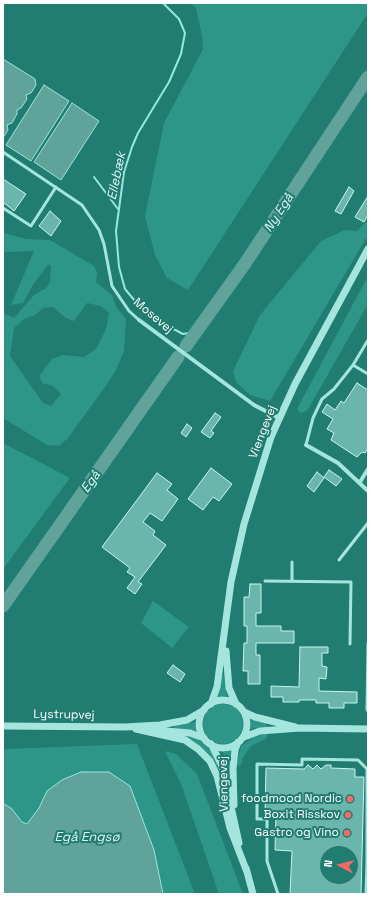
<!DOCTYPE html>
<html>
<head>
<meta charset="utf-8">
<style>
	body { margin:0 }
	#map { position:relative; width:371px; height:897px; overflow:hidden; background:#217c71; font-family:"Space Grotesk",sans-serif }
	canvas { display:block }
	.frame { position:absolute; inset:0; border:4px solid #fff; pointer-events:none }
	.north { position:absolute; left:319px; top:845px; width:40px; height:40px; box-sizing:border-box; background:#217c71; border:1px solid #7ab0aa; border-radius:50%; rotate:277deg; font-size:11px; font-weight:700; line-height:16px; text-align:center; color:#fff }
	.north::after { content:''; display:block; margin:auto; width:14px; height:18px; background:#f36965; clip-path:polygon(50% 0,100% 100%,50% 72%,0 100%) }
</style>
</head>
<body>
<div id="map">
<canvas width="371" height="897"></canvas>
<div class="frame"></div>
<div class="north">N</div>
</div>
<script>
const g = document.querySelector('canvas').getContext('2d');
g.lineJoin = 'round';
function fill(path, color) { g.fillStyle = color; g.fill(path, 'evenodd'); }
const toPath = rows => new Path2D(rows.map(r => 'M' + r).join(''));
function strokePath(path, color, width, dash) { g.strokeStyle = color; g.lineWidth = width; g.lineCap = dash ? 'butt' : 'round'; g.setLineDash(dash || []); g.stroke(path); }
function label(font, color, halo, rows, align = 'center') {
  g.font = font + ' "Space Grotesk",sans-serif'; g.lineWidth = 4; g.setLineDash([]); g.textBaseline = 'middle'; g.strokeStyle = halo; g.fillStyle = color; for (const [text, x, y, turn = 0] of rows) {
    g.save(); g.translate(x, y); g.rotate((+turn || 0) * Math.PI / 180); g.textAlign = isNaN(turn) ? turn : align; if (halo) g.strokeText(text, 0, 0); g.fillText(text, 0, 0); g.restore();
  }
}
const green = toPath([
	[191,3,368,3,368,13,188,290,167,278,155,255,145,216,164,123,203,49,202,36,196,8],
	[368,220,368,235,270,401,250,395,236,382,233,371,260,315,321,241,345,230,357,231],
	[3,233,26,239,50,240,94,266,97,272,96,282,112,295,116,307,126,319,124,351,116,370,105,387,68,438,59,446,47,445,3,418,3,313,14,318,34,295,46,288,50,282,51,266,49,264,34,283,23,303,11,305,34,251,6,252,3,250],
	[87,303,101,306,109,313,106,329,96,349,84,357,63,355,52,359,39,376,42,383,53,386,61,394,51,406,43,403,10,356,14,328,24,319,35,315,43,308,53,307,66,318,74,321],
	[368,276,368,304,307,411,300,413,297,409],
	[3,443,70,478,3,569],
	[153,601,189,627,172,648,141,623],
	[221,675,224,675,227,696,218,697],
	'203 724a20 20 0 1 1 40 0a20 20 0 1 1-40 0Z',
	[251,719,266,723,267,727,251,729],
	[195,722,196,731,174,728,175,726],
	[268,733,266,739,251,746,243,757,241,765,236,766,241,746,254,737],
	[179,734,196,738,204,744,211,751,220,769,217,770,212,762],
	[137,744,195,894,163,894,154,850,47,791,39,808,27,824,22,822,12,809,3,803,3,749],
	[165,751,176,754,197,774,243,894,219,894,181,784],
	[231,751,230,766,226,768,223,752]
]);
const water = toPath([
	[3,59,35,79,36,85,31,93,26,95,27,99,21,108,17,110,17,114,12,123,7,125,8,130,3,138,3,59],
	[44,85,69,101,31,161,6,145,44,85],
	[72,103,99,121,61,180,34,162,72,103],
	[81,772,109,772,130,786,154,850,163,894,3,894,3,803,12,809,22,822,27,824,39,808,47,791,62,780,81,772]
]);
const stream = toPath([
	[94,177,118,209],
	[149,314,140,307,125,289,119,267,116,231,124,172,132,147,138,133,169,82,181,54,185,33,179,19,163,3],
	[160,322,183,334,196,332]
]);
const river = toPath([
	[186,346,244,265,368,77],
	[3,606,178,357]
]);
const building = toPath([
	[3,179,26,194,14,211,3,202,3,179],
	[349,187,354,191,341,214,335,211,349,187],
	[368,196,368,215,364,222,355,217,368,196],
	[50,211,61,221,51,236,39,226,50,211],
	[357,383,368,390,368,448,365,453,362,452,357,457,331,440,334,433,327,429,333,419,322,412,327,404,335,410,341,401,344,403,357,383],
	[215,413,221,417,211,431,214,433,210,438,201,432,215,413],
	[187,424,192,428,186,437,181,433,187,424],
	[211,468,232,484,219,501,213,497,203,510,188,499,211,468],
	[329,470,342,479,336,486,324,477,329,470],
	[317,472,324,478,314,492,307,486,317,472],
	[157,473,172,484,167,490,178,499,162,521,150,513,143,522,155,531,153,535,166,545,138,582,142,584,135,594,127,588,135,577,127,572,130,568,102,547,157,473],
	[250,584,261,584,261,613,256,613,256,626,281,626,281,631,294,631,294,643,256,643,256,655,260,655,260,684,248,684,248,671,243,671,244,643,247,643,247,626,244,626,244,597,249,597,250,584],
	[300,647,328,647,328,653,322,653,322,666,327,667,326,679,319,678,319,691,357,692,357,703,344,703,344,708,329,708,329,703,316,703,316,700,299,700,299,702,283,702,283,697,271,697,271,686,299,687,300,647],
	[173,665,185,674,180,682,167,673,173,665],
	[308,765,313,769,317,765,321,769,326,765,331,765,331,768,355,769,355,777,364,777,361,894,290,894,292,851,275,850,276,814,265,814,266,768,304,769,308,765],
	[327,853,351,853,351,877,327,877,327,853]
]);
const service = toPath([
	[3,152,82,205,99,230,104,244,112,286,129,311,139,320],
	[3,208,31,226,56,187],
	[353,365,368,374],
	[306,445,313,418,322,399,334,389,353,365,368,340],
	[339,560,368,523],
	[265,581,351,582,350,644],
	[292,581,292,562],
	[367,710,368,643],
	[367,863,367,769],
	[278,894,267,861,267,819,257,819,257,764,302,765,302,759,358,760,368,770],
	[366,894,367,863,368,863]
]);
const minor = toPath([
	[139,320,254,405,279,418],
	[306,445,338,463,368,491],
	[360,482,368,469]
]);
const tertiary = toPath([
	[226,651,229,688,236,704],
	'199 724a24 24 0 1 1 48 0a24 24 0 1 1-48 0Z',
	[211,704,217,687,231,582,244,524,271,437,295,384,368,249],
	[244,712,255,717,295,727],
	[3,726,125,727,160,725,187,720,204,710],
	[136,729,185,740,198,749,210,761,217,776,230,828,247,872],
	[155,730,190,733,204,738],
	[244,737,260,731,300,728,368,729],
	[211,744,222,766,239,843],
	[234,805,233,768,235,750,238,742],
	[246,868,253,894]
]);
const markers = [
	[350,799,4,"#f36965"],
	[348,815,4,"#f36965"],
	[347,833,4,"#f36965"]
];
const streetNames = [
	["Mosevej",153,316,40],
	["Viengevej",263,432,-69],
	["Lystrupvej",64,715,1],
	["Viengevej",224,784,-91]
];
const poiNames = [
	["foodmood Nordic",342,799],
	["Boxit Risskov",340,815],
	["Gastro og Vino",339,833]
];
const waterNames = [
	["Ellebæk",117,176,-78],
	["Ny Egå",279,213,-57],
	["Egå",91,482,-55],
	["Egå Engsø",87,837]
];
fill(green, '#2e9688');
fill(water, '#60a39a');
strokePath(water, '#97e7dc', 1);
strokePath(stream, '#97e7dc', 2);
strokePath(river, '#60a39a', 13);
fill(building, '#6ab6ac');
strokePath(building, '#c7f5ef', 1);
strokePath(service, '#a4e6dd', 3);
strokePath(minor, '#a4e6dd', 4);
strokePath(tertiary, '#a4e6dd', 7);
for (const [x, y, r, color] of markers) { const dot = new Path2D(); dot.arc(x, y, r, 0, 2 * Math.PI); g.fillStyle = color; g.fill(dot); strokePath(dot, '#217c71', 1.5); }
label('12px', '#fff', '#217c71', streetNames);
label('12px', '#fff', '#217c71', poiNames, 'right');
label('italic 13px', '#dff8f5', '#217c71', waterNames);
</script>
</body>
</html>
